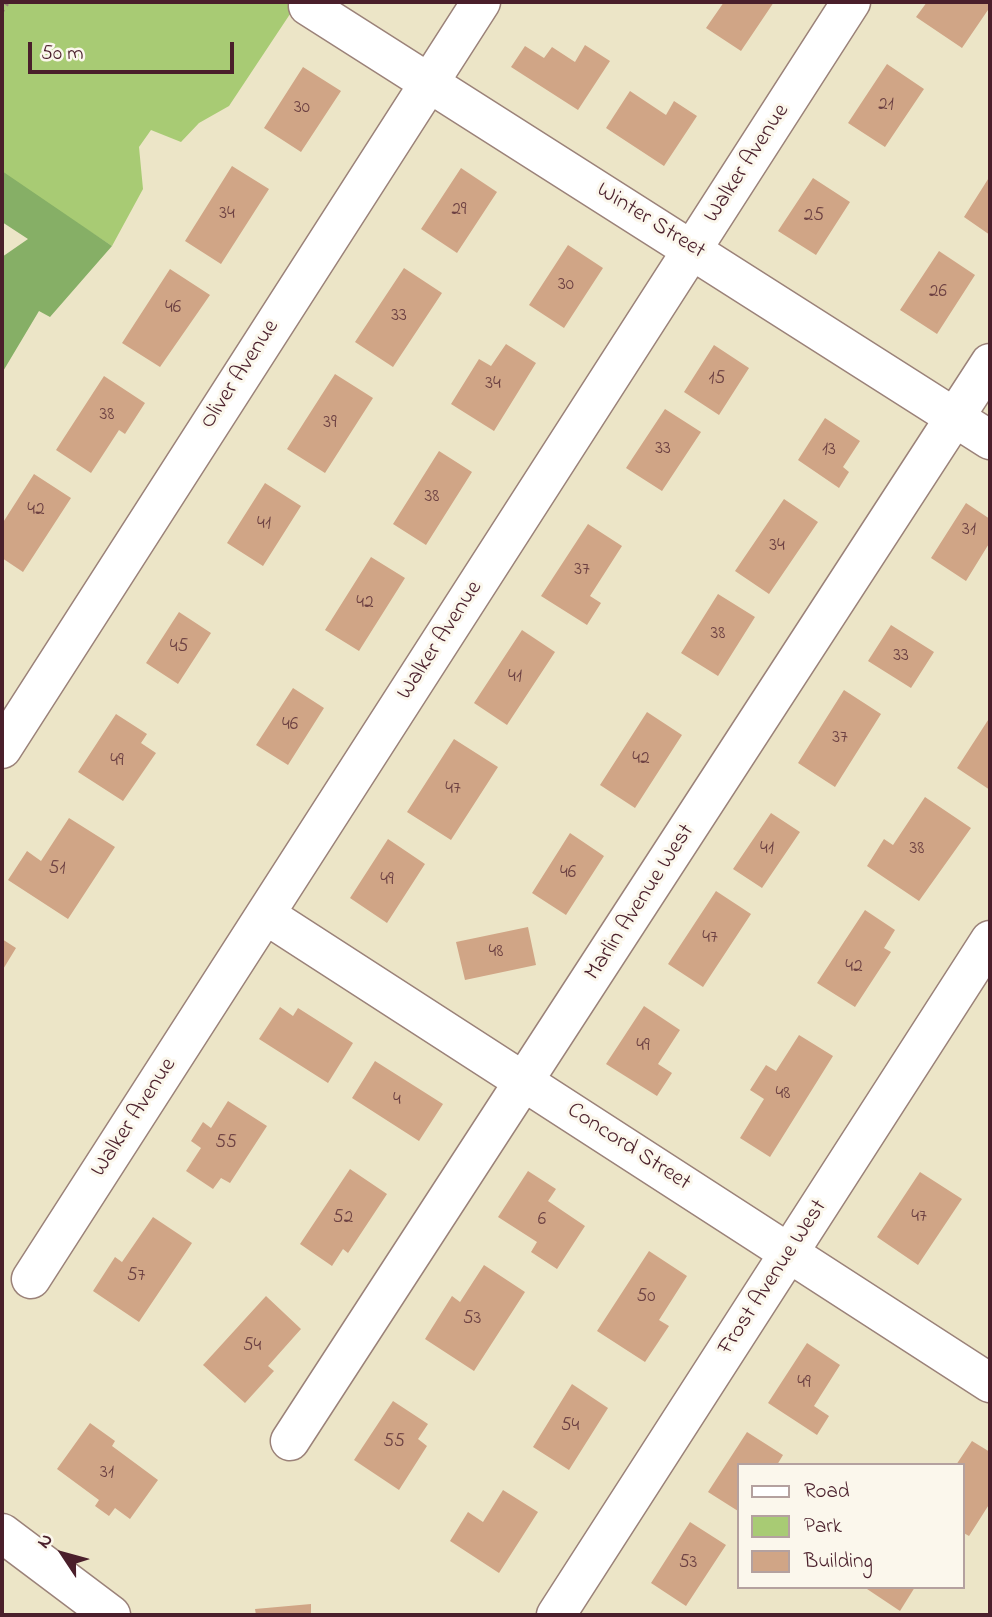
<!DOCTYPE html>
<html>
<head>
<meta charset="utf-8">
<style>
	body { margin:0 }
	#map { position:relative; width:992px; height:1617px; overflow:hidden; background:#ece5c7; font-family:"Indie Flower",sans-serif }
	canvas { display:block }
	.frame { position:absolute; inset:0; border:4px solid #4a1f2b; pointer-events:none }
	.legend { position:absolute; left:737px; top:1463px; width:228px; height:126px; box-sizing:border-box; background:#fbf7ec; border:2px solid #b4a19f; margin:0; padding:9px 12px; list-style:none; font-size:21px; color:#4a1f2b }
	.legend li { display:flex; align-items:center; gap:14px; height:35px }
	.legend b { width:35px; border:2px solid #b4a19f }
	.north { position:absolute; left:28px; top:1519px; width:70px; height:70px; -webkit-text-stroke:5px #fbf7ec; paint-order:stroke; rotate:306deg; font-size:19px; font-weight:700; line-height:28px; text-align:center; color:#4a1f2b }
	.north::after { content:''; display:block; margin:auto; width:24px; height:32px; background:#4a1f2b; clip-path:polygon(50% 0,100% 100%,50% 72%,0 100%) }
	.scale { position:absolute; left:28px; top:42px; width:206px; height:32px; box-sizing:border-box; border:4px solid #4a1f2b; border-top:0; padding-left:9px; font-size:21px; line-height:24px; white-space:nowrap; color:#4a1f2b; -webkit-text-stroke:5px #fbf7ec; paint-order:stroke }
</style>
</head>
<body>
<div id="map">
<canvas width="992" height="1617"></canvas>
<div class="frame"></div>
<ul class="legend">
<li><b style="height:9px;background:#fff"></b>Road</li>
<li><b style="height:19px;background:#a8cb74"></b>Park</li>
<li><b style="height:19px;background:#d0a586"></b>Building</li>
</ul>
<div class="north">N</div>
<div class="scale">50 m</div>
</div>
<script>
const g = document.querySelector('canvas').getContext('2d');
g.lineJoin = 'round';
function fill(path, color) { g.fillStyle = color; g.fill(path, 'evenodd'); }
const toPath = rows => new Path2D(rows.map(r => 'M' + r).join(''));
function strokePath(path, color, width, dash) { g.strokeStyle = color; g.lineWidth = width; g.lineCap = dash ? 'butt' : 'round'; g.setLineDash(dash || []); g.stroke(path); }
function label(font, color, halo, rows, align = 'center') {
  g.font = font + ' "Indie Flower",sans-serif'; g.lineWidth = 6; g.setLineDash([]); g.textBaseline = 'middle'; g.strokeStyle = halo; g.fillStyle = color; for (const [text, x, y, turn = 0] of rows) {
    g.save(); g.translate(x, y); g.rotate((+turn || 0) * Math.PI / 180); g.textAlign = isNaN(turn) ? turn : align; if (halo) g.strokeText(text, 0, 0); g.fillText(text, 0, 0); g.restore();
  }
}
const green = toPath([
	[2,2,298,2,229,106,199,123,181,142,151,130,139,147,143,189,112,246,2,174]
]);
const forest = toPath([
	[2,171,112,246,50,317,39,311,2,373,2,257,28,239,2,222]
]);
const building = toPath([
	[724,2,774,2,741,51,706,28],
	[927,2,990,2,990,7,962,48,916,17],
	[585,45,610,61,578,110,511,67,525,46,544,58,552,47,575,62],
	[887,64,924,89,885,147,848,123],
	[303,67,341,91,301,152,264,128],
	[630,91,666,115,674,101,697,116,664,166,606,128],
	[232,166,269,189,221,264,185,241],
	[461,168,497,192,457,253,421,229],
	[990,176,990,235,964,217],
	[813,178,850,202,816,255,778,231],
	[568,245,603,268,564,328,529,305],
	[939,251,975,275,937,334,900,310],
	[404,268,442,293,393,367,355,342],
	[170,269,210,295,160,367,122,343],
	[506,344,536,363,494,431,451,404,479,359,491,366],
	[714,345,749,368,719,415,684,392],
	[335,374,373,398,325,473,287,449],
	[104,376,145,403,125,434,119,430,91,473,56,450],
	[665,409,701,432,662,491,626,468],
	[825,418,860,441,843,467,849,472,839,488,798,460],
	[439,451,472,472,426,545,393,524],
	[34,474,71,498,23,572,2,558,2,524],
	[265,483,301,506,263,566,227,543],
	[784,499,818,522,769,594,735,571],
	[966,503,990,519,990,542,966,581,931,558],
	[588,524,622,546,590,596,601,603,587,625,541,596],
	[371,557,405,578,359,651,325,630],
	[718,594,755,617,718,676,681,653],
	[179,612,211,633,178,684,146,663],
	[891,625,934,652,911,688,868,661],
	[522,630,555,652,507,725,474,703],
	[293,688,324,708,288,765,256,745],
	[844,690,881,714,835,787,798,763],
	[647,712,682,735,635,808,600,785],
	[116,714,147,734,141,743,156,753,123,801,78,772],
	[990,717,990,790,957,768],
	[454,739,498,767,451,840,407,812],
	[925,797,971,828,919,901,867,866,884,839,893,845],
	[771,813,800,832,762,888,733,869],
	[69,818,115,847,68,919,8,880,27,851,41,861],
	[570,833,604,856,566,915,532,893],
	[388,839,425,864,387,923,350,898],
	[716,891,751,914,703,987,668,964],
	[865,910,895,930,884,948,891,952,855,1007,817,983],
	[528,927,536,965,465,980,456,942],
	[2,939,16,948,2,971],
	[644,1006,680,1030,658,1064,672,1073,657,1096,606,1064],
	[280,1007,293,1016,298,1008,353,1043,328,1083,259,1039],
	[799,1035,833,1056,770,1157,740,1138,764,1099,750,1090,766,1065,776,1071],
	[375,1061,443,1104,419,1141,352,1098],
	[228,1101,267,1126,230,1183,221,1178,213,1189,186,1171,201,1148,191,1141,203,1122,211,1128],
	[350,1169,387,1194,348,1253,343,1249,332,1266,300,1244],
	[528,1171,556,1189,548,1201,585,1226,557,1269,531,1252,537,1242,498,1217],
	[920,1172,962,1199,918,1265,877,1237],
	[153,1217,192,1243,139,1322,93,1291,115,1257,122,1262],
	[649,1251,687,1276,659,1320,669,1326,645,1362,597,1331],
	[484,1265,525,1292,474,1371,425,1339,452,1296,460,1302],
	[266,1296,301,1329,268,1366,274,1371,245,1403,203,1365],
	[807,1343,840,1365,814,1406,829,1416,817,1435,768,1403],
	[572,1384,608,1408,569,1470,533,1447],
	[393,1401,428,1424,418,1439,427,1446,399,1490,354,1460],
	[90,1423,115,1441,112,1446,158,1480,130,1519,115,1508,109,1516,95,1506,99,1500,57,1469],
	[747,1432,783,1455,777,1465,738,1465,738,1511,708,1492],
	[972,1441,990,1452,990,1503,969,1536,962,1532,962,1465,956,1465],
	[503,1490,538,1512,499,1573,450,1541,468,1512,483,1522],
	[690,1522,726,1545,686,1606,651,1583],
	[864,1587,915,1587,900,1611],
	[311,1604,311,1615,256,1615,255,1609]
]);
const path = toPath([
	[2,11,8,2]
]);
const minor = toPath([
	[308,6,990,440],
	[2,749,481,2],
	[266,915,990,1383],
	[31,1279,851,2],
	[290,1441,990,363],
	[2,1533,111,1615],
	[556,1615,990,940]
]);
const numberNames = [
	["21",886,106],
	["30",302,109],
	["29",459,211],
	["34",227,215],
	["25",814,217],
	["30",566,286],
	["26",938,293],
	["46",173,309],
	["33",399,317],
	["15",717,380],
	["34",493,385],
	["38",107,416],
	["39",330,424],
	["33",663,450],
	["13",829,451],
	["38",432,498],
	["42",36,511],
	["41",264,525],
	["31",969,531],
	["34",777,547],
	["37",582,571],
	["42",365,604],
	["38",718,635],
	["45",179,648],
	["33",901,657],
	["41",515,678],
	["46",290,726],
	["37",840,739],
	["42",641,760],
	["49",117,762],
	["47",453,790],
	["41",767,850],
	["38",917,850],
	["51",57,870],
	["46",568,874],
	["49",387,881],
	["47",710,939],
	["48",496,953],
	["42",854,968],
	["49",643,1047],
	["48",783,1095],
	["4",397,1101],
	["55",226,1144],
	["47",919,1218],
	["52",343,1219],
	["6",542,1221],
	["57",136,1277],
	["50",646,1298],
	["53",472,1320],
	["54",252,1347],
	["49",804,1384],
	["54",570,1427],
	["55",394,1443],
	["31",107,1474],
	["53",688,1564]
];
const streetNames = [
	["Walker Avenue",748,164,-57],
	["Winter Street",650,222,32],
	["Oliver Avenue",241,375,-57],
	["Walker Avenue",441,641,-57],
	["Marlin Avenue West",641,903,-57],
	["Walker Avenue",135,1118,-57],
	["Concord Street",628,1148,33],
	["Frost Avenue West",774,1278,-57]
];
fill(green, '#a8cb74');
fill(forest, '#86af66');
fill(building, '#d0a586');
strokePath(minor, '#9b8279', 41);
strokePath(path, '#9b8279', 4.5, [2, 5]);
strokePath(minor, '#fff', 38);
label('19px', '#6c4042', null, numberNames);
label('23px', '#4a1f2b', '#fbf7ec', streetNames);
</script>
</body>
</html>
